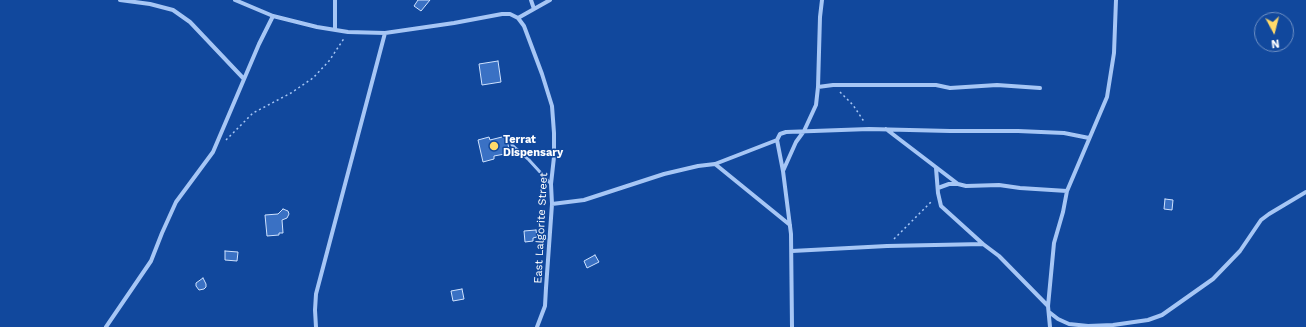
<!DOCTYPE html>
<html>
<head>
<meta charset="utf-8">
<style>
	body { margin:0 }
	#map { position:relative; width:1306px; height:327px; overflow:hidden; background:#11489d; font-family:"Work Sans",sans-serif }
	canvas { display:block }
	.north { position:absolute; left:1254px; top:12px; width:40px; height:40px; box-sizing:border-box; background:#11489d; border:1px solid #7091c4; border-radius:50%; rotate:173deg; font-size:11px; font-weight:700; line-height:16px; text-align:center; color:#fff }
	.north::after { content:''; display:block; margin:auto; width:14px; height:18px; background:#ffda6a; clip-path:polygon(50% 0,100% 100%,50% 72%,0 100%) }
</style>
</head>
<body>
<div id="map">
<canvas width="1306" height="327"></canvas>
<div class="north">N</div>
</div>
<script>
const g = document.querySelector('canvas').getContext('2d');
g.lineJoin = 'round';
function fill(path, color) { g.fillStyle = color; g.fill(path, 'evenodd'); }
const toPath = rows => new Path2D(rows.map(r => 'M' + r).join(''));
function strokePath(path, color, width, dash) { g.strokeStyle = color; g.lineWidth = width; g.lineCap = dash ? 'butt' : 'round'; g.setLineDash(dash || []); g.stroke(path); }
function label(font, color, halo, rows, align = 'center') {
  g.font = font + ' "Work Sans",sans-serif'; g.lineWidth = 3; g.setLineDash([]); g.textBaseline = 'middle'; g.strokeStyle = halo; g.fillStyle = color; for (const [text, x, y, turn = 0] of rows) {
    g.save(); g.translate(x, y); g.rotate((+turn || 0) * Math.PI / 180); g.textAlign = isNaN(turn) ? turn : align; if (halo) g.strokeText(text, 0, 0); g.fillText(text, 0, 0); g.restore();
  }
}
const building = toPath([
	[418,0,430,0,421,11,414,6,418,0],
	[498,61,501,82,482,85,479,64,498,61],
	[506,136,510,153,494,156,494,159,483,162,478,140,489,137,490,140,506,136],
	[1165,199,1173,200,1172,210,1164,209,1165,199],
	[283,209,288,211,289,214,287,218,282,220,283,233,279,233,279,235,267,236,265,215,278,214,283,209],
	[536,230,537,237,533,238,533,241,525,242,524,231,536,230],
	[225,251,238,252,237,261,225,260,225,251],
	[595,255,599,262,587,268,584,261,595,255],
	[203,278,206,284,206,287,204,289,199,290,196,286,196,283,203,278],
	[462,289,464,299,453,301,451,291,462,289]
]);
const path = toPath([
	[840,92,853,105,865,123],
	[226,140,253,113,291,93,313,78,329,61,345,37],
	[894,239,932,201]
]);
const lane = toPath([
	[512,145,529,160,551,184]
]);
const street = toPath([
	[120,0,150,4,173,10,190,22,244,79],
	[235,0,273,16,317,27,348,32,385,33,454,23,502,14,510,14,518,18,524,26,542,74,552,106,554,133,554,157,551,184,552,204,546,288,545,306,537,327],
	[335,0,335,30],
	[531,0,534,9],
	[518,18,550,0],
	[818,87,833,85,936,85,950,88,997,85,1040,88],
	[886,129,958,184,966,186,999,185,1020,188,1067,191],
	[777,140,783,171,791,234,792,327],
	[715,164,790,225],
	[936,168,938,193,941,206,983,244],
	[783,171,796,142,804,131,816,105,818,87,820,17,822,0],
	[938,188,949,184,958,184],
	[552,204,584,200,664,174,698,166,715,164,777,140,780,134,786,132,869,129,950,131,1018,131,1064,133,1089,138],
	[792,251,887,246,983,244,999,256,1048,306],
	[1049,312,1058,319,1069,324,1088,326,1113,325,1148,320,1162,315,1213,279,1240,251,1261,220,1269,214,1306,192],
	[106,327,151,261,162,233,176,202,213,152,259,44,273,16],
	[316,327,315,310,316,294,385,33],
	[1050,327,1048,306,1054,243,1063,212,1067,191,1107,97,1114,53,1116,0]
]);
const markers = [
	[494,146,5,"#ffda6a"]
];
const poiNames = [
	["Terrat",503,140],
	["Dispensary",503,153]
];
const streetNames = [
	["East Lalgorite Street",541,228,-87]
];
fill(building, '#3a71c4');
strokePath(building, '#cfe2fe', 1);
strokePath(path, '#a6c6f5', 1.5, [2, 3]);
strokePath(lane, '#a6c6f5', 3);
strokePath(street, '#a6c6f5', 4);
for (const [x, y, r, color] of markers) { const dot = new Path2D(); dot.arc(x, y, r, 0, 2 * Math.PI); g.fillStyle = color; g.fill(dot); strokePath(dot, '#11489d', 1.5); }
label('bold 11px', '#fff', '#11489d', poiNames, 'left');
label('11px', '#fff', '#11489d', streetNames);
</script>
</body>
</html>
